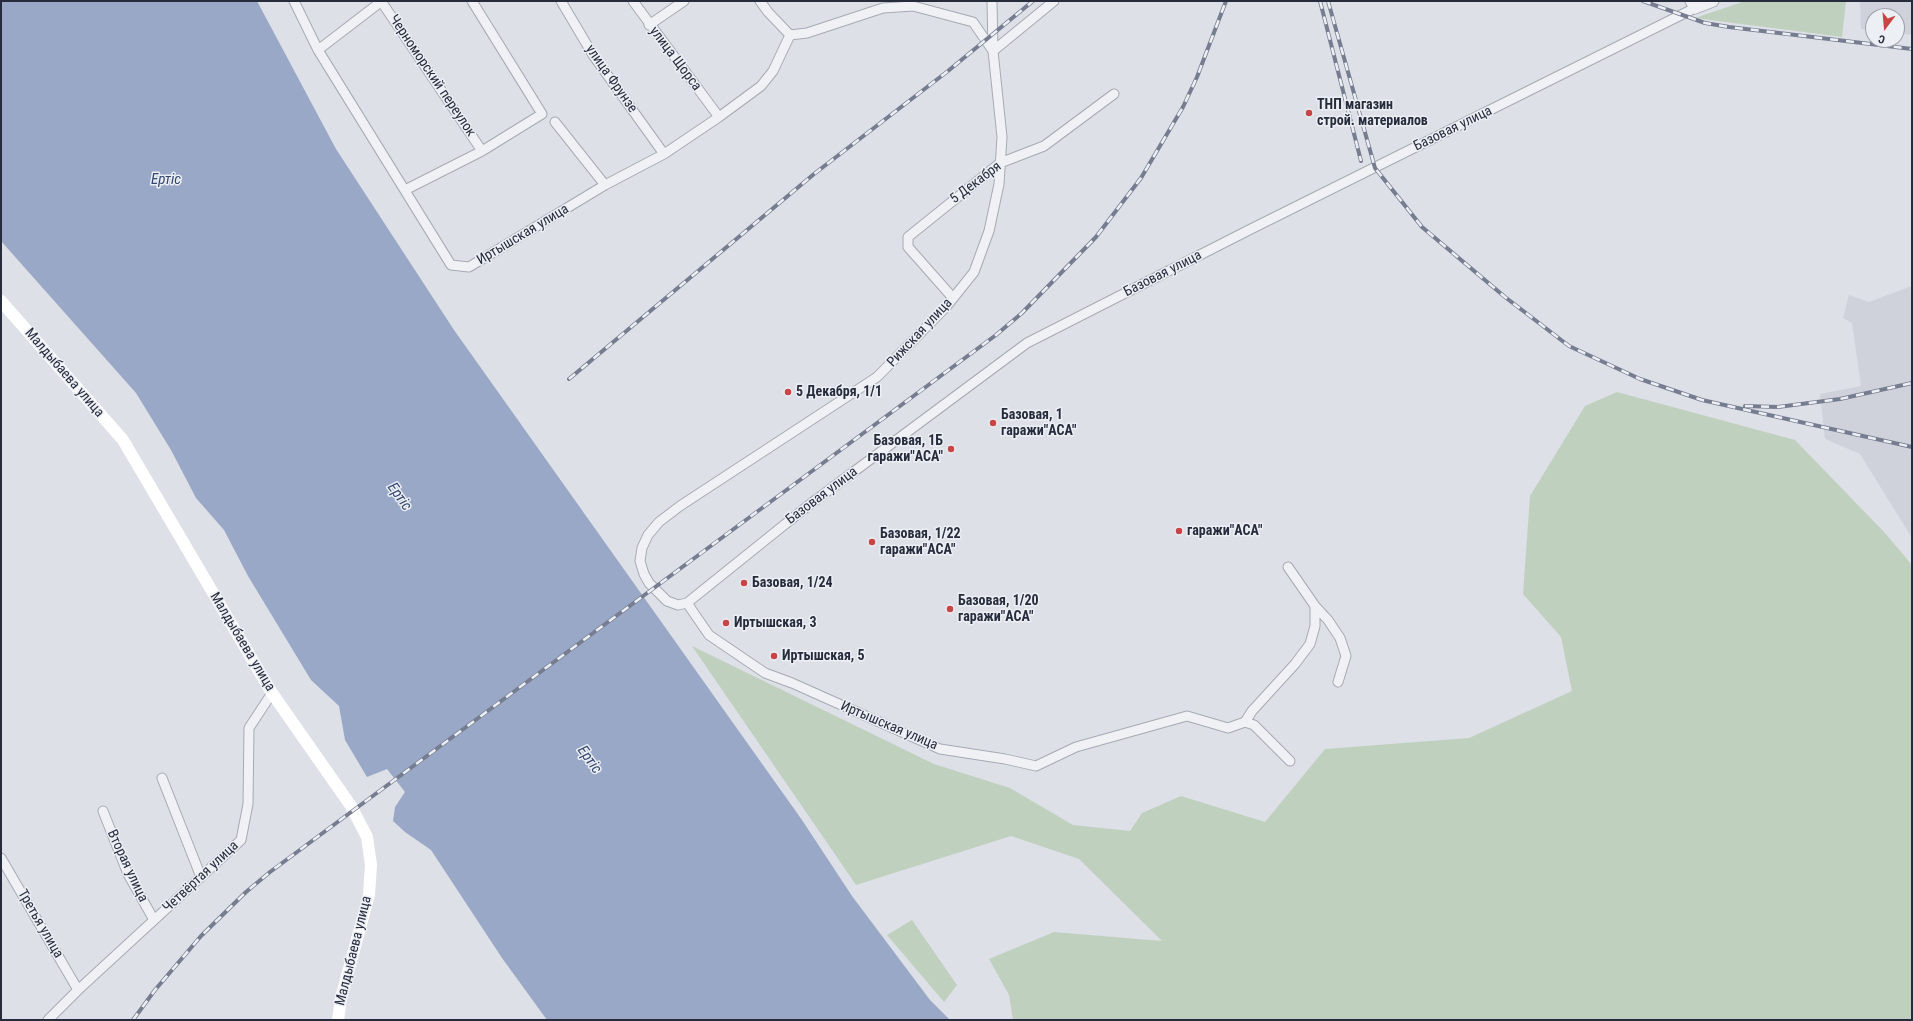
<!DOCTYPE html>
<html>
<head>
<meta charset="utf-8">
<style>
	body { margin:0 }
	#map { position:relative; width:1913px; height:1021px; overflow:hidden; background:#dde0e7; font-family:"Roboto Condensed",sans-serif }
	canvas { display:block }
	.frame { position:absolute; inset:0; border:2px solid #272c3d; pointer-events:none }
	.north { position:absolute; left:1865px; top:8px; width:40px; height:40px; box-sizing:border-box; background:#eceff4; border:1px solid #9da1ab; border-radius:50%; rotate:196deg; font-size:11px; font-weight:700; line-height:16px; text-align:center; color:#272c3d }
	.north::after { content:''; display:block; margin:auto; width:14px; height:18px; background:#c94545; clip-path:polygon(50% 0,100% 100%,50% 72%,0 100%) }
</style>
</head>
<body>
<div id="map">
<canvas width="1913" height="1021"></canvas>
<div class="frame"></div>
<div class="north">С</div>
</div>
<script>
const g = document.querySelector('canvas').getContext('2d');
g.lineJoin = 'round';
function fill(path, color) { g.fillStyle = color; g.fill(path, 'evenodd'); }
const toPath = rows => new Path2D(rows.map(r => 'M' + r).join(''));
function strokePath(path, color, width, dash) { g.strokeStyle = color; g.lineWidth = width; g.lineCap = dash ? 'butt' : 'round'; g.setLineDash(dash || []); g.stroke(path); }
function label(font, color, halo, rows, align = 'center') {
  g.font = font + ' "Roboto Condensed",sans-serif'; g.lineWidth = 3; g.setLineDash([]); g.textBaseline = 'middle'; g.strokeStyle = halo; g.fillStyle = color; for (const [text, x, y, turn = 0] of rows) {
    g.save(); g.translate(x, y); g.rotate((+turn || 0) * Math.PI / 180); g.textAlign = isNaN(turn) ? turn : align; if (halo) g.strokeText(text, 0, 0); g.fillText(text, 0, 0); g.restore();
  }
}
const built = toPath([
	[1860,1,1912,1,1912,35,1897,33,1897,16,1873,16,1873,30,1861,29],
	[1912,286,1912,538,1860,454,1825,439,1820,394,1861,386,1852,323,1843,318,1849,295,1869,302]
]);
const green = toPath([
	[1745,1,1846,1,1842,37,1695,18],
	[1617,392,1795,440,1885,533,1912,565,1912,1020,1013,1020,1009,995,989,959,1054,932,1162,941,1079,859,1011,836,856,885,692,646,934,764,1010,788,1073,825,1130,831,1142,813,1181,796,1265,822,1325,749,1469,738,1572,691,1561,637,1523,594,1530,496,1585,406],
	[912,920,957,985,944,1002,887,935]
]);
const water = toPath([
	[1,1,257,1,336,149,454,330,802,820,852,896,930,1000,950,1020,547,1020,502,958,431,850,405,832,393,821,395,807,405,792,387,769,367,777,345,740,339,706,311,680,248,576,224,530,196,498,171,450,136,393,1,241]
]);
const minor = toPath([
	[294,1,318,50,451,265,469,267,605,185,664,154,719,117,761,86,773,71,790,35],
	[381,1,482,151],
	[561,1,593,55,664,154],
	[633,1,719,117],
	[760,1,768,12,790,35,807,33,883,8,913,6,973,22,993,51,1054,1],
	[992,1,993,51,1002,137,999,184,989,231,974,272,946,307,877,377,680,506,659,522,648,535,642,548,640,561,644,574,649,583,667,601,678,605,687,603,809,505,1027,343,1249,230,1695,8],
	[649,25,684,1],
	[318,50,382,1],
	[555,122,605,185],
	[405,190,482,151,542,114,472,1],
	[953,298,908,247,908,237,1000,163,1044,146,1114,94],
	[687,603,709,635,765,673,792,683,940,749,1005,759,1036,766,1076,747,1187,716,1228,728,1245,722,1254,725,1290,761],
	[1315,606,1328,620,1340,638,1346,656,1338,682],
	[1245,722,1252,711,1295,664,1310,644,1315,626,1315,606,1288,567],
	[162,778,201,877],
	[103,811,128,874,154,920],
	[1,858,78,990],
	[48,1020,78,990,241,840,248,804,249,728,272,693]
]);
const tertiary = toPath([
	[1691,1,1695,8,1713,1]
]);
const secondary = toPath([
	[1,301,123,440,272,693,351,806,367,837,371,865,369,895,341,998,338,1020]
]);
const rail = toPath([
	[1320,1,1361,161],
	[1328,1,1375,168,1422,227,1505,297,1569,346,1640,379,1702,400,1912,447],
	[1643,1,1705,23,1729,27,1912,49],
	[569,379,814,174,948,71,1033,1],
	[1745,406,1778,407,1840,399,1912,383],
	[133,1020,155,990,201,936,246,892,270,872,996,335,1022,313,1096,237,1141,178,1183,107,1197,77,1226,1]
]);
const markers = [
	[1309,113,4,"#c94545"],
	[788,392,4,"#c94545"],
	[993,423,4,"#c94545"],
	[951,449,4,"#c94545"],
	[1179,531,4,"#c94545"],
	[872,542,4,"#c94545"],
	[744,583,4,"#c94545"],
	[950,609,4,"#c94545"],
	[726,623,4,"#c94545"],
	[774,656,4,"#c94545"]
];
const streetNames = [
	["улица Щорса",675,59,53],
	["Черноморский переулок",432,76,56],
	["улица Фрунзе",611,79,55],
	["Базовая улица",1453,129,-26],
	["5 Декабря",976,183,-37],
	["Иртышская улица",523,235,-31],
	["Базовая улица",1163,274,-27],
	["Рижская улица",920,333,-47],
	["Малдыбаева улица",64,373,49],
	["Базовая улица",822,496,-37],
	["Малдыбаева улица",242,642,59],
	["Иртышская улица",889,726,23],
	["Вторая улица",127,866,65],
	["Четвёртая улица",201,877,-43],
	["Третья улица",40,924,60],
	["Малдыбаева улица",354,951,-76]
];
const poiNames = [
	["ТНП магазин",1317,105],
	["строй. материалов",1317,121],
	["5 Декабря, 1/1",796,392],
	["Базовая, 1",1001,415],
	["гаражи\"ACА\"",1001,431],
	["Базовая, 1Б",943,441,"right"],
	["гаражи\"ACА\"",943,457,"right"],
	["гаражи\"ACА\"",1187,531],
	["Базовая, 1/22",880,534],
	["гаражи\"ACА\"",880,550],
	["Базовая, 1/24",752,583],
	["Базовая, 1/20",958,601],
	["гаражи\"ACА\"",958,617],
	["Иртышская, 3",734,623],
	["Иртышская, 5",782,656]
];
const waterNames = [
	["Ертіс",166,180],
	["Ертіс",399,497,54],
	["Ертіс",589,760,54]
];
fill(built, '#cfd2db');
fill(green, '#c0d0bf');
fill(water, '#99a8c6');
strokePath(minor, '#a6aab4', 11);
strokePath(tertiary, '#a6aab4', 13);
strokePath(minor, '#f0f1f5', 9);
strokePath(tertiary, '#f0f1f5', 11);
strokePath(secondary, '#fff', 12);
strokePath(rail, '#777d90', 4);
strokePath(rail, '#eceff4', 2.5, [8]);
for (const [x, y, r, color] of markers) { const dot = new Path2D(); dot.arc(x, y, r, 0, 2 * Math.PI); g.fillStyle = color; g.fill(dot); strokePath(dot, '#eceff4', 1.5); }
label('14px', '#272c3d', '#eceff4', streetNames);
label('bold 14px', '#272c3d', '#eceff4', poiNames, 'left');
label('italic 15px', '#33456f', '#eceff4', waterNames);
</script>
</body>
</html>
